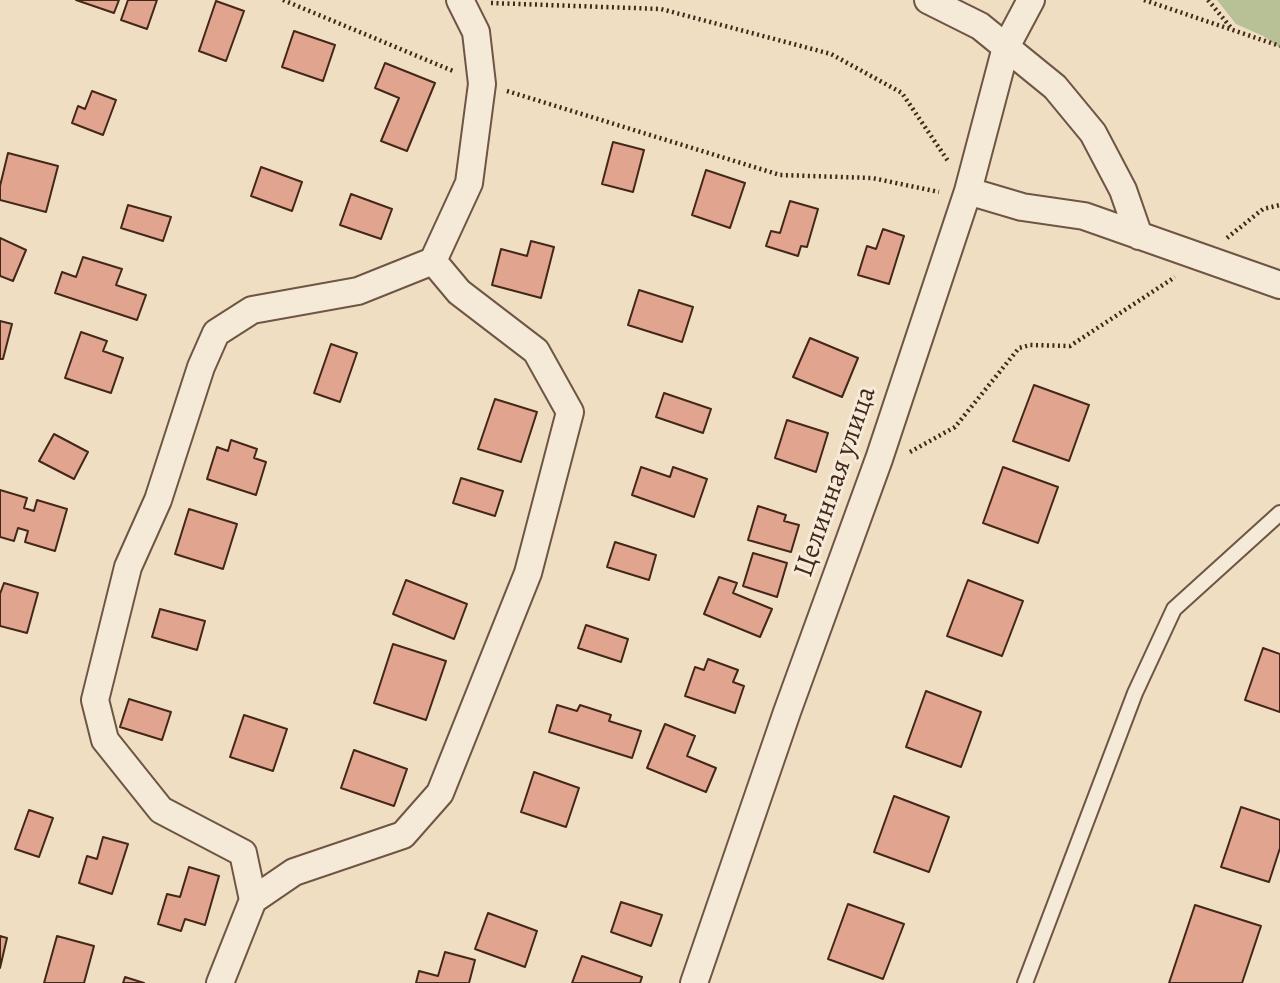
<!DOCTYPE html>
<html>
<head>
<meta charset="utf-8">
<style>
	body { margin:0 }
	canvas { display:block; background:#f0dec3 }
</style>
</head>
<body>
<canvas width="1280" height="983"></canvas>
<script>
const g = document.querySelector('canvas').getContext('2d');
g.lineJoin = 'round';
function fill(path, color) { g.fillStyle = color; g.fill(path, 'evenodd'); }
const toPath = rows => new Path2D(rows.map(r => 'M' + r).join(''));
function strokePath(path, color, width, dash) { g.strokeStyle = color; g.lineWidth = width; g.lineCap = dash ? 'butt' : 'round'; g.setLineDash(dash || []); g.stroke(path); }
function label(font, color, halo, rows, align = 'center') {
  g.font = font + ' Alegreya,serif'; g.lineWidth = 6; g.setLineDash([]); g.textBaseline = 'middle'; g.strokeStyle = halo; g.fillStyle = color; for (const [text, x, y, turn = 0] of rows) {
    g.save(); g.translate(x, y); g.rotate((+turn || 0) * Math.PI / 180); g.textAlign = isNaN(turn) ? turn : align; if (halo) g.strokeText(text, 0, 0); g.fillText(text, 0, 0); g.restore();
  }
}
const green = toPath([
	[1217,0,1280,0,1280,48,1263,36,1236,24]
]);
const building = toPath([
	[76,0,119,0,114,13,76,0],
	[128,0,157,0,147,29,121,20,128,0],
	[216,1,244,11,226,61,199,51,216,1],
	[294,31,335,45,323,81,282,67,294,31],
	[385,63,435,83,407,151,381,141,399,98,375,88,385,63],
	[92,91,116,100,103,135,72,123,78,106,85,109,92,91],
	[613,142,644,150,633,192,602,184,613,142],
	[8,153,58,166,46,212,0,200,0,186,8,153],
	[261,167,302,182,292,211,251,196,261,167],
	[706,170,745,183,730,228,692,215,706,170],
	[351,194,392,209,381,239,340,225,351,194],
	[790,201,818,209,807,247,801,246,798,256,766,246,771,231,780,233,790,201],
	[128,205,171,217,163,241,121,228,128,205],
	[883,229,904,236,889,284,858,275,867,246,876,249,883,229],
	[0,238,26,250,13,281,0,276,0,238],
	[531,241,554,247,541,298,492,285,501,249,527,256,531,241],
	[83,257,122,269,116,285,146,295,137,320,55,293,62,272,76,277,83,257],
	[639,290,693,307,682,342,628,325,639,290],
	[0,321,12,324,3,359,0,359,0,321],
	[81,332,107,341,103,351,123,358,111,393,65,378,81,332],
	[810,338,858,358,842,397,793,377,810,338],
	[331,344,357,353,340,402,314,393,331,344],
	[1034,385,1089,405,1069,461,1013,441,1034,385],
	[664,393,711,409,703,433,656,417,664,393],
	[495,399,537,412,521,462,478,449,495,399],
	[787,420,828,433,816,472,775,458,787,420],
	[54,434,88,452,74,479,39,461,54,434],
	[231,440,257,449,254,458,266,462,256,495,207,479,217,447,228,451,231,440],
	[641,467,670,477,673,467,707,479,694,517,632,495,641,467],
	[1003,467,1058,487,1038,543,983,523,1003,467],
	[461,478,503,491,495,516,453,503,461,478],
	[0,490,27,498,24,508,34,511,37,500,67,509,55,551,25,542,28,531,18,528,14,541,0,537,0,490],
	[758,506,786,515,784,521,799,525,791,552,748,540,758,506],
	[189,509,237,524,223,569,175,554,189,509],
	[615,542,656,555,649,580,607,567,615,542],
	[753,553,787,563,777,597,743,586,753,553],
	[719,577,737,583,733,593,772,609,760,637,704,614,719,577],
	[406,580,467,604,454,639,393,614,406,580],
	[968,580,1023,601,1002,656,947,636,968,580],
	[4,583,38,593,27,633,0,626,0,594,4,583],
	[160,609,205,621,197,650,152,637,160,609],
	[586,625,628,639,621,662,578,648,586,625],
	[393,644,446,661,426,720,374,703,393,644],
	[1263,648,1280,654,1280,712,1245,700,1263,648],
	[708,659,738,670,733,682,744,686,735,713,685,696,695,667,704,670,708,659],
	[926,691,981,712,961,767,906,747,926,691],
	[129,699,171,712,162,740,120,727,129,699],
	[557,705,577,711,580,705,611,715,609,721,641,731,632,758,549,732,557,705],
	[244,715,287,729,273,771,230,757,244,715],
	[665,724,695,736,687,756,716,768,706,792,647,768,665,724],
	[354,750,407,769,394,806,341,788,354,750],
	[534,772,579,788,566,827,521,812,534,772],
	[894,796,949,817,929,872,874,852,894,796],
	[1241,807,1280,820,1280,848,1269,882,1221,867,1241,807],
	[29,810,53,818,39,857,15,849,29,810],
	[103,837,128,844,112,894,79,883,87,856,97,859,103,837],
	[189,867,219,876,205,925,185,919,181,931,158,924,167,894,180,897,189,867],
	[621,902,662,915,651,946,611,932,621,902],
	[848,904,904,924,883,979,828,959,848,904],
	[1195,905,1261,926,1242,983,1169,983,1195,905],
	[488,913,537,931,525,967,475,949,488,913],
	[0,936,7,938,0,968,0,936],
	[57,936,94,946,84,983,44,983,57,936],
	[445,952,475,960,469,983,416,983,419,971,438,976,445,952],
	[582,956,642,977,640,983,572,983,582,956],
	[125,977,144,983,123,983,125,977]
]);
const path = toPath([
	[283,0,453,71],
	[1144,0,1280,46],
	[1208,0,1232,29],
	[491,3,661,9,831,54,902,93,948,161],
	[507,91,780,175,872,178,939,192],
	[1227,238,1263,209,1280,205],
	[910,452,955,427,1019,348,1030,345,1070,346,1175,277]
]);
const lane = toPath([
	[1025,983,1135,693,1174,609,1280,513]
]);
const street = toPath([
	[928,0,980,26,1055,87,1093,133,1123,190,1139,236],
	[968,191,1022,207,1084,216,1280,285],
	[253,900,243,853,161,810,105,740,95,700,128,567,158,500,201,367,216,333,252,310,358,291,433,261,469,183,482,84,476,32,460,0],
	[220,983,253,900,294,872,403,835,440,793,528,573,570,412,536,351,459,292,433,261],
	[694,983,787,712,879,459,968,191,1006,47,1031,0]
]);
const streetNames = [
	["Целинная улица",836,482,-71]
];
fill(green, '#b8c195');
fill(building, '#e1a48f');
strokePath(building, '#432719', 2);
strokePath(lane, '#6e5544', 18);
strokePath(street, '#6e5544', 30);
strokePath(path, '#432719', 4.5, [2, 3.5]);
strokePath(lane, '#f5ead8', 14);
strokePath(street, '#f5ead8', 26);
label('28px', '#432719', '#f5ead8', streetNames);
</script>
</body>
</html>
